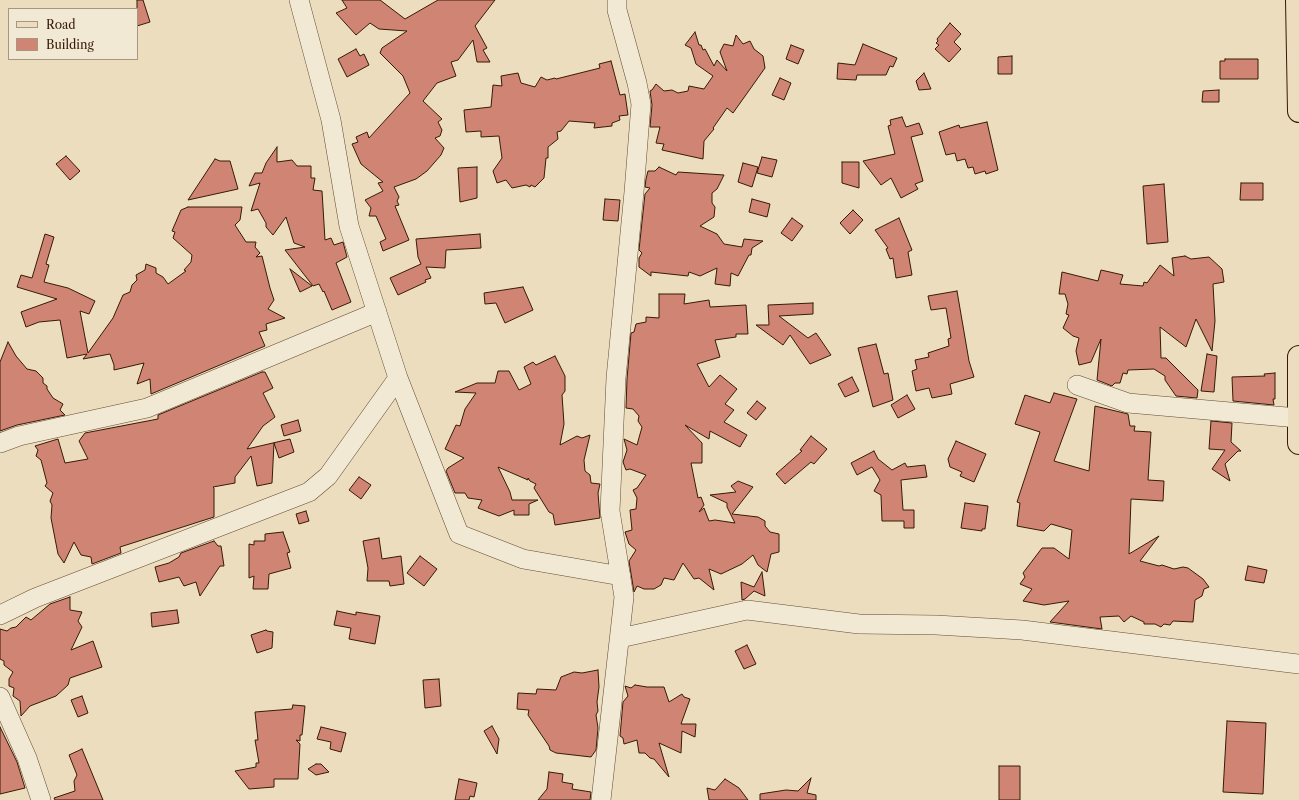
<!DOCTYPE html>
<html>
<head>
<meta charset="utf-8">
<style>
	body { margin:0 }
	#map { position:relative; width:1299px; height:800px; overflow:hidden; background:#ebddbd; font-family:"Libre Caslon Text",serif }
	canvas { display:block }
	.legend { position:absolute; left:8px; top:8px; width:130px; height:52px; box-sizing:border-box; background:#f2e9d4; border:1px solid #a79682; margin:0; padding:5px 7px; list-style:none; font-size:12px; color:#371a06 }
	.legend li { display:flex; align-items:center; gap:8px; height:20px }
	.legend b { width:20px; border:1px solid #a79682 }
</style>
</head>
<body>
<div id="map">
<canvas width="1299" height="800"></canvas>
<ul class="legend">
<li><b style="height:5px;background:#ebddbd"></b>Road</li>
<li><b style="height:11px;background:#d08574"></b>Building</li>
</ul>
</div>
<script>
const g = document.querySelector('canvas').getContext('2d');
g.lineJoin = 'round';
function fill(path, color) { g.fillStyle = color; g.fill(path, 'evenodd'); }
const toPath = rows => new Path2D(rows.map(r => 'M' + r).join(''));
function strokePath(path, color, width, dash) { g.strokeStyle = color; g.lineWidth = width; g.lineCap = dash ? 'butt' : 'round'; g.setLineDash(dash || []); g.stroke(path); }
const building = toPath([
	[137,0,143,0,150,22,137,26,137,0],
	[342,0,380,0,405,19,438,0,495,0,475,26,487,48,483,50,490,62,477,62,473,40,458,60,451,62,456,76,437,83,423,101,442,119,438,122,442,130,440,136,435,138,444,148,441,155,427,171,416,179,394,187,399,197,397,201,399,205,395,206,409,240,383,251,380,242,386,239,376,216,369,216,371,208,365,200,383,191,378,183,383,182,361,164,352,144,358,142,356,137,367,132,369,138,410,93,403,76,380,53,382,48,407,31,379,29,370,23,356,35,336,13,347,8,342,0],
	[950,23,961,34,954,42,961,49,949,62,935,49,939,45,936,43,938,41,937,39,950,23],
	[695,32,699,45,701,45,703,50,705,49,714,66,717,60,727,71,720,52,724,44,733,46,736,35,743,44,750,41,754,49,763,56,765,68,733,113,727,108,713,128,714,129,704,141,703,159,662,150,664,144,656,143,660,127,650,127,652,105,650,91,652,90,656,84,664,91,672,90,678,93,688,91,689,86,704,89,713,76,696,64,691,48,685,45,695,32],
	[863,44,897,58,893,67,890,66,886,75,857,75,856,80,837,79,838,63,855,65,863,44],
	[791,45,804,50,798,64,786,59,791,45],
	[356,49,360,56,364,54,369,65,347,77,338,59,356,49],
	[1012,56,1012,74,998,74,998,57,1012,56],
	[1225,59,1258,59,1258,79,1220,79,1220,61,1225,61,1225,59],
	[611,61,620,95,625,94,628,115,619,116,620,120,612,123,612,126,594,128,595,123,569,121,561,131,557,132,558,139,548,147,548,158,546,158,544,178,535,187,531,185,530,187,526,185,512,188,506,180,497,183,493,171,502,158,499,136,481,137,481,131,466,132,464,110,491,107,493,85,502,86,501,76,518,73,521,83,535,87,541,77,547,80,555,78,556,79,600,68,599,64,611,61],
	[924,73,931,89,919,90,916,81,924,73],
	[780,78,791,83,784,100,772,95,780,78],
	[1219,90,1219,102,1202,102,1203,91,1219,90],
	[902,117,906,127,919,123,923,134,911,137,923,181,915,184,918,189,901,198,891,178,881,185,863,161,895,154,888,126,891,125,890,120,902,117],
	[987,122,998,170,986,174,985,171,975,174,973,167,968,168,965,159,957,161,955,153,946,155,939,132,959,125,960,128,987,122],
	[277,147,277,162,292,160,297,166,311,166,311,178,315,178,313,190,322,191,325,240,331,238,334,245,343,242,347,257,336,263,351,302,332,310,324,291,323,292,319,284,313,286,285,250,305,247,294,243,286,217,273,235,266,227,266,223,258,209,251,211,260,183,249,186,255,173,262,173,266,163,277,147],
	[66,156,80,171,70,180,56,164,66,156],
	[762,157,777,160,772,177,757,173,762,157],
	[215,159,220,161,230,161,238,189,188,200,215,159],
	[842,162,859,162,859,188,842,183,842,162],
	[743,163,758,167,752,187,738,182,743,163],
	[477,167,477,198,460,202,458,168,477,167],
	[659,167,676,175,678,172,724,175,717,189,712,193,712,203,715,207,714,217,700,226,717,234,724,244,742,247,744,239,763,241,752,248,751,255,749,255,738,276,731,273,730,286,715,284,717,268,700,276,689,272,688,276,651,272,651,276,639,267,639,258,642,253,639,250,645,194,650,188,645,187,646,179,648,171,655,171,659,167],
	[1241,183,1263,183,1263,200,1240,200,1241,183],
	[1164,184,1168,242,1147,244,1143,186,1164,184],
	[605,199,620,200,618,221,603,220,605,199],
	[752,199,770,204,767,217,749,212,752,199],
	[188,207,242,207,240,220,235,225,246,242,256,242,255,247,260,253,256,257,262,256,270,288,274,300,268,309,285,318,266,324,267,330,259,332,265,346,151,394,150,379,137,384,144,363,114,370,114,365,110,354,83,359,87,354,67,358,60,320,39,322,26,327,21,312,57,299,17,287,21,275,32,278,45,234,54,237,46,264,49,265,44,282,68,288,95,301,89,314,80,311,88,353,113,318,123,295,130,292,132,285,137,280,136,275,145,270,146,264,156,268,156,273,163,277,168,284,186,271,184,270,191,262,192,255,173,238,175,232,172,231,181,210,188,207],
	[853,210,863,220,850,234,840,223,853,210],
	[792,218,803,226,792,241,781,233,792,218],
	[899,218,912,250,908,252,912,275,896,278,893,258,890,259,886,249,888,248,875,230,899,218],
	[480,234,481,248,446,250,445,268,426,267,431,278,425,280,426,282,398,295,390,278,421,264,418,257,416,239,480,234],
	[1185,256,1191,259,1209,257,1222,269,1224,282,1213,284,1215,321,1212,351,1196,319,1186,347,1160,327,1161,358,1166,358,1198,390,1197,398,1176,396,1165,380,1165,376,1154,369,1128,370,1127,374,1123,373,1120,383,1115,383,1112,386,1097,380,1101,339,1091,362,1079,365,1076,351,1079,338,1073,336,1063,328,1069,315,1066,314,1068,304,1065,294,1059,294,1062,272,1098,281,1101,270,1123,275,1120,284,1143,286,1144,282,1147,283,1160,265,1174,276,1172,258,1185,256],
	[290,269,312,286,300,292,290,269],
	[523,287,533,310,505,323,496,303,485,304,484,293,523,287],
	[957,291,969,361,974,377,950,384,952,394,932,398,929,388,916,391,912,371,917,369,915,360,929,357,928,353,949,346,948,339,951,338,946,308,931,310,928,296,957,291],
	[659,294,685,294,684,304,709,300,710,307,746,305,748,334,736,334,736,337,715,340,720,357,697,364,709,387,720,375,737,389,725,404,734,410,724,422,747,435,740,447,710,431,709,439,685,425,702,443,702,463,691,463,698,498,701,497,704,505,699,512,704,508,709,521,715,520,735,523,727,507,727,503,710,495,736,492,731,486,738,481,753,487,732,514,758,517,765,521,765,526,770,532,779,534,779,552,771,554,767,572,758,565,753,555,742,564,721,574,709,569,714,590,699,578,694,579,683,563,674,580,664,578,661,585,654,589,644,589,637,586,634,592,629,561,636,550,629,544,625,532,632,530,630,510,636,509,637,498,633,490,637,488,646,475,630,469,626,470,623,462,627,450,624,439,637,445,642,427,638,421,639,416,633,409,626,408,627,379,631,333,634,332,636,324,646,322,646,317,659,318,659,294],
	[813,303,813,314,779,316,808,338,816,333,831,355,810,364,790,335,783,345,756,325,769,325,768,305,813,303],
	[8,342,16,356,27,369,36,371,43,378,43,383,47,386,47,389,53,398,63,404,60,410,65,415,17,425,0,431,0,362,8,342],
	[876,344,884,374,888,373,893,400,873,407,858,348,876,344],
	[1207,354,1217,356,1214,392,1201,391,1207,354],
	[555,356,565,376,565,391,562,395,564,424,560,445,577,436,582,438,590,435,584,460,585,471,590,475,591,483,600,484,598,493,600,518,555,525,553,514,549,512,534,488,536,484,530,481,528,478,528,480,498,467,510,492,512,500,538,500,529,504,529,515,514,515,514,510,499,516,478,508,482,500,468,498,465,493,455,493,446,471,448,468,464,458,445,449,456,425,460,426,465,409,476,393,455,392,477,383,495,383,498,371,509,371,519,390,531,384,524,367,533,362,536,365,555,356],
	[262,372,265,372,273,388,263,393,275,417,263,426,247,449,290,439,294,452,279,458,274,443,272,483,257,486,251,456,235,477,235,483,213,487,214,488,214,517,120,547,121,553,92,564,91,557,81,555,74,542,64,563,58,554,51,518,52,505,50,501,53,493,45,486,47,483,41,460,36,456,38,450,35,446,58,439,65,463,88,459,79,441,85,433,158,419,158,415,262,372],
	[1275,373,1275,399,1273,399,1274,405,1233,401,1232,377,1265,376,1264,374,1275,373],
	[852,377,859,391,845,397,838,384,852,377],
	[1054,393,1077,399,1054,461,1089,471,1095,406,1128,414,1130,426,1135,426,1134,431,1151,432,1148,480,1164,481,1163,501,1131,499,1129,554,1159,536,1140,561,1159,566,1162,565,1174,569,1183,567,1188,568,1203,579,1209,587,1204,589,1202,596,1195,600,1193,622,1173,621,1170,625,1164,624,1161,627,1155,624,1144,624,1144,622,1131,616,1124,622,1119,616,1100,617,1102,629,1050,622,1069,601,1044,605,1023,601,1032,589,1020,584,1025,577,1023,573,1042,548,1054,548,1069,559,1072,530,1051,524,1044,531,1017,526,1020,503,1017,502,1040,432,1015,424,1025,395,1050,403,1054,393],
	[907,395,915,409,898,418,891,405,907,395],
	[757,401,766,408,756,420,747,413,757,401],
	[298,420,301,431,284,436,281,425,298,420],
	[1211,421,1232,423,1231,442,1241,451,1238,451,1225,464,1230,481,1212,469,1225,450,1209,449,1211,421],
	[811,436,827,449,814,464,811,462,785,484,776,474,802,451,800,450,811,436],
	[956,441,986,454,974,482,960,476,962,472,950,467,948,459,956,441],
	[874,451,878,459,892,470,905,463,907,467,925,465,927,477,901,480,903,510,914,510,914,528,904,528,904,521,882,521,881,495,874,491,880,480,872,467,857,475,851,463,874,451],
	[359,477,371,485,361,499,349,490,359,477],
	[965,503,988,506,985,529,982,529,982,531,961,528,965,503],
	[306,511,309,521,299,524,296,514,306,511],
	[283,532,290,552,287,553,291,568,269,574,268,589,253,589,254,576,249,578,249,544,254,545,254,541,265,541,265,534,283,532],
	[379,538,382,559,401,556,404,584,390,586,389,581,367,581,368,568,363,541,379,538],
	[214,541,218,546,221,546,224,566,220,566,200,596,196,582,184,586,179,577,159,582,155,567,169,563,179,557,181,553,214,541],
	[420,556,437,569,424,586,407,573,420,556],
	[1248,566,1267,570,1264,583,1245,580,1248,566],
	[762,572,765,596,754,591,745,599,742,600,741,582,754,587,762,572],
	[70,597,70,610,82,612,78,621,82,627,71,650,93,641,102,667,70,678,68,685,56,696,30,706,21,716,20,701,13,696,14,688,9,686,9,679,13,672,4,665,4,661,0,659,0,629,7,631,11,628,16,627,26,617,31,620,50,604,70,597],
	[177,610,179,623,152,627,151,613,177,610],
	[337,611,356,615,356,612,380,616,375,644,349,639,351,628,334,625,337,611],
	[266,630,267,631,273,632,272,648,257,653,251,635,266,630],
	[747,645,756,664,744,669,735,651,747,645],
	[598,670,599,687,597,702,598,711,596,715,598,728,596,750,591,757,556,753,550,750,549,746,528,715,529,710,517,709,518,693,536,694,537,689,556,690,561,677,574,672,582,673,598,670],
	[439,679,441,706,425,708,423,680,439,679],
	[635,685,647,687,664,687,669,702,682,694,684,697,690,699,681,724,696,724,695,737,682,731,681,753,659,743,669,777,654,759,650,758,645,753,639,753,637,740,624,744,623,738,620,736,623,702,628,696,625,686,631,688,635,685],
	[82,696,88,713,78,717,71,700,82,696],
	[293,705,305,706,302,735,300,735,300,741,296,740,300,744,298,779,274,779,274,787,249,789,235,771,256,767,256,763,259,763,255,740,258,740,255,712,292,709,293,705],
	[1227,721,1266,723,1263,794,1223,792,1227,721],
	[492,726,499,739,497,754,484,731,492,726],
	[0,727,17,762,25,788,0,794,0,727],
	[321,727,346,733,341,752,330,749,331,742,317,739,321,727],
	[82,749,103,800,55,800,54,798,75,791,74,781,77,775,69,755,82,749],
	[316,764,321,764,329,772,316,775,308,769,316,764],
	[999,766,1020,766,1020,800,999,800,999,766],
	[549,772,563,774,562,782,573,784,572,789,591,792,590,800,538,800,547,789,549,772],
	[811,778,807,793,816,795,816,800,760,800,760,794,786,790,798,791,811,778],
	[459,779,477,783,474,797,470,796,469,800,455,800,459,779],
	[725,779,739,788,748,800,709,800,707,788,715,790,725,779]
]);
const minor = toPath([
	[299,0,331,120,349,226,398,378,459,534,523,559,621,576],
	[1077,385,1128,403,1298,418],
	[0,443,19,436,147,408,377,312],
	[0,615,35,598,309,492,328,476,398,378],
	[620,638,747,610,859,624,936,625,1022,630,1299,664],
	[0,697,27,758,41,800],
	[601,800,624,597,610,511,616,378,634,192,641,104,637,83,617,10,617,0]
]);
const major = toPath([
	[1297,0,1299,111],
	[1299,357,1299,443]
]);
fill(building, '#d08574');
strokePath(building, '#371a06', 1);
strokePath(minor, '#644b34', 20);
strokePath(major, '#371a06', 24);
strokePath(minor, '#f2e9d4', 19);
strokePath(major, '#ebddbd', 22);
</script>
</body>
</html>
